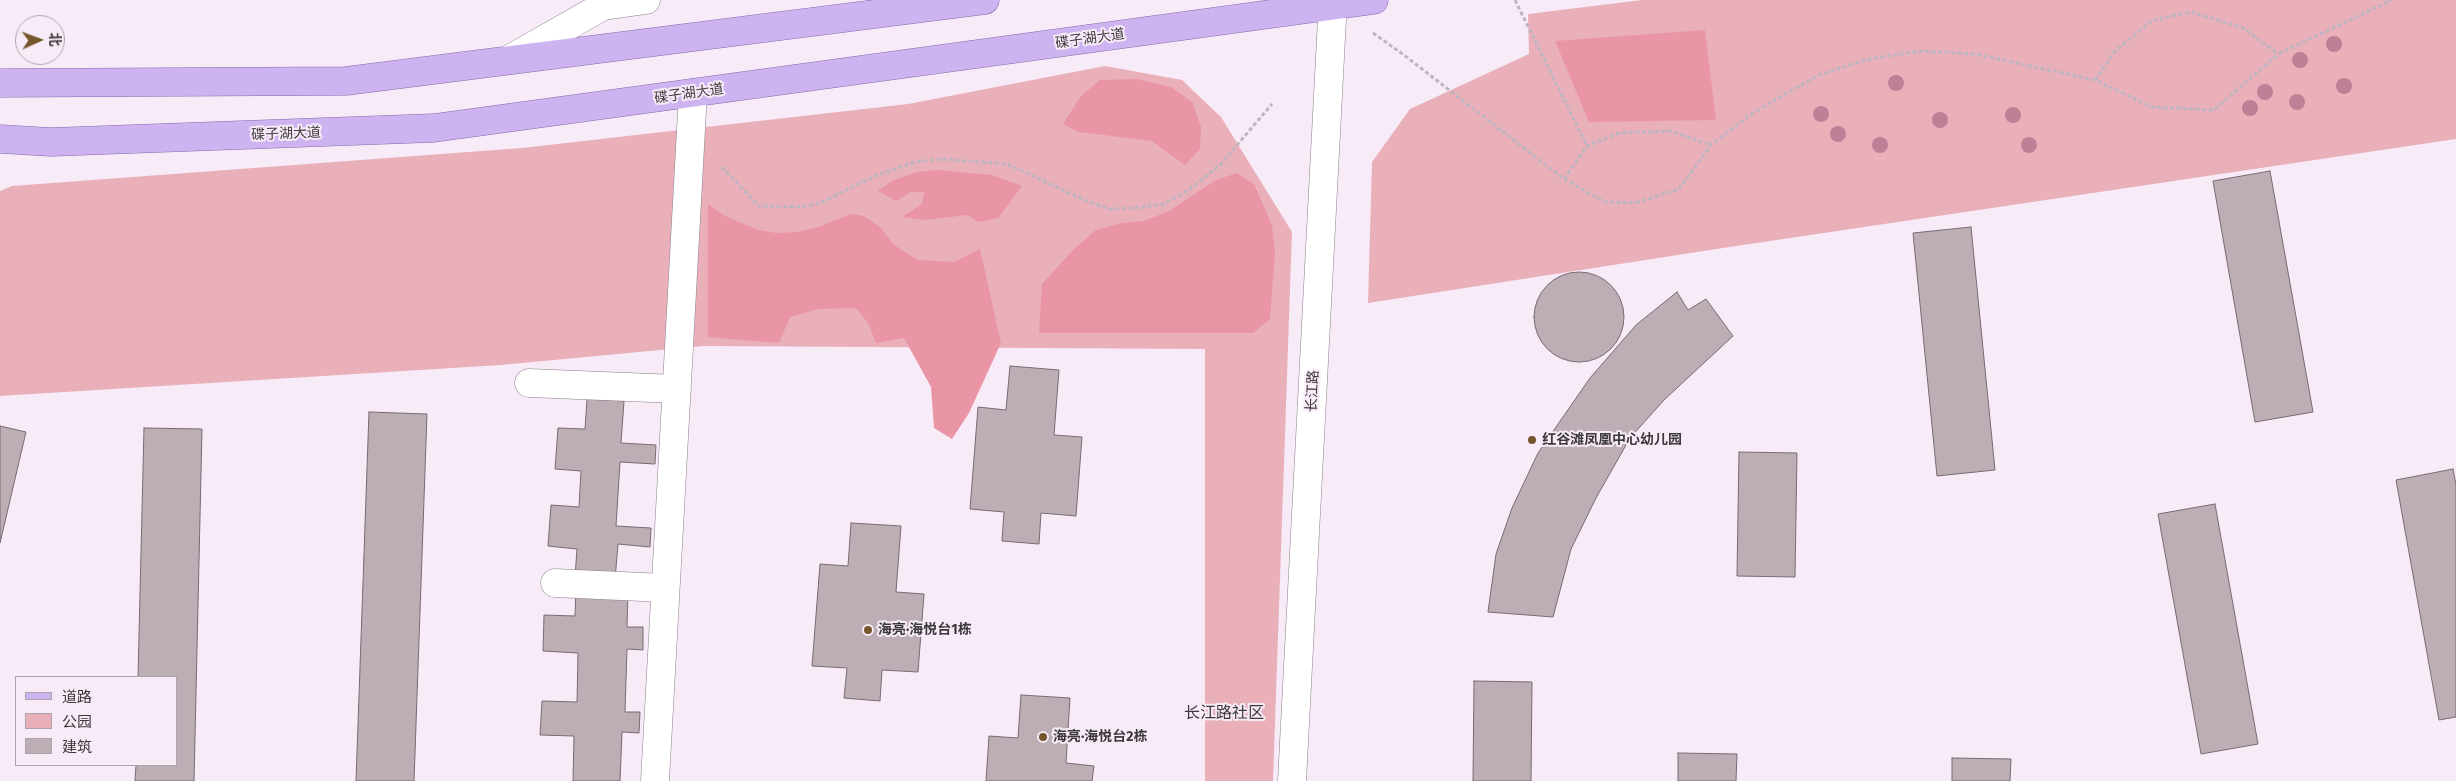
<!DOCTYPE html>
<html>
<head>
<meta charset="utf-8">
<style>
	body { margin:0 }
	#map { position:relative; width:2456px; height:781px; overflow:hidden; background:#f7ebf8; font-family:"Fira Sans","Noto Sans SC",sans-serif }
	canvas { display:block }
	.legend { position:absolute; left:15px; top:676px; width:162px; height:90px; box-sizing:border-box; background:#f7ebf8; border:1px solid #ada3ad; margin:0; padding:6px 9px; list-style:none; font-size:15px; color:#3d383d }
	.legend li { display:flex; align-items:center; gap:10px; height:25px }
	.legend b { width:25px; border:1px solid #ada3ad }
	.north { position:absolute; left:15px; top:15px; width:50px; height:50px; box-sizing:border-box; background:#f7ebf8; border:1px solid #ada3ad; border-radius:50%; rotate:88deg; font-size:14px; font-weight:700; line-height:20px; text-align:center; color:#3d383d }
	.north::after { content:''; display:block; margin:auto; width:18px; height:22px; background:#75552b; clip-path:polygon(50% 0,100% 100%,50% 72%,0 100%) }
</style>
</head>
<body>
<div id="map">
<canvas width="2456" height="781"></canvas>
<ul class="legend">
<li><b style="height:6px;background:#cdb4f1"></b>道路</li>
<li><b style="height:14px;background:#e9b0ba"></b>公园</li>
<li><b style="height:14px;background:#bdadb5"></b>建筑</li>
</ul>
<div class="north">北</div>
</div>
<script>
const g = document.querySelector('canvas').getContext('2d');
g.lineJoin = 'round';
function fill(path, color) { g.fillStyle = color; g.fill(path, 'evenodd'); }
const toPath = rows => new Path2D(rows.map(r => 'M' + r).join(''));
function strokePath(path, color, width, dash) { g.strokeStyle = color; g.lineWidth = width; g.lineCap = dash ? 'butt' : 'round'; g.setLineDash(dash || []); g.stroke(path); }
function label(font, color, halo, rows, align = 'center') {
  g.font = font + ' "Fira Sans","Noto Sans SC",sans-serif'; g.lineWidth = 4; g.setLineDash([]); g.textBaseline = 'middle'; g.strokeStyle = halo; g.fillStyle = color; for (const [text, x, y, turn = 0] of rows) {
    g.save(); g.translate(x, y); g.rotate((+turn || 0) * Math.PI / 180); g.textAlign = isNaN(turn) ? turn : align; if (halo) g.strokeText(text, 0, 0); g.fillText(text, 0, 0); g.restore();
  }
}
const green = toPath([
	[1642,0,2456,0,2456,139,1723,248,1368,303,1372,162,1410,109,1529,54,1528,14],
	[1105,66,1182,80,1221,117,1292,232,1273,781,1205,781,1205,349,703,346,501,365,0,396,0,191,12,186,522,148,908,104]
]);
const forest = toPath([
	[1705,30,1716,120,1589,122,1555,41],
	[1136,79,1171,87,1192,102,1201,127,1200,149,1185,165,1152,141,1079,132,1063,124,1081,96,1100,80],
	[937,170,992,175,1022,186,998,218,978,222,968,215,924,220,902,217,922,204,924,192,911,192,896,201,878,191,892,181,917,172],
	[1237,173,1254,184,1272,225,1275,253,1270,319,1253,333,1039,333,1042,284,1074,249,1096,230,1122,223,1144,221,1169,211,1216,180],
	[708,204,723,215,758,230,777,233,798,232,818,227,851,214,864,216,880,227,894,245,918,260,954,262,980,249,1001,343,969,413,952,439,934,428,931,387,904,338,876,343,868,323,856,308,818,309,790,317,779,343,708,337]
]);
const building = toPath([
	[2270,171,2313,412,2255,422,2213,181,2270,171],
	[1971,227,1995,470,1937,476,1913,233,1971,227],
	'1534 317a45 45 0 1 1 90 0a45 45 0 1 1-90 0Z',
	[1677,292,1688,310,1706,299,1733,336,1664,400,1630,438,1596,498,1571,549,1553,617,1488,612,1496,554,1512,508,1538,453,1590,378,1636,325,1677,292],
	[1010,366,1059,370,1054,435,1082,437,1076,516,1041,513,1039,544,1002,541,1004,512,970,509,978,407,1006,410,1010,366],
	[587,399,624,401,621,443,656,445,655,464,620,462,616,526,651,528,650,547,618,544,615,580,575,577,577,549,548,546,551,505,579,507,581,471,555,469,558,428,585,429,587,399],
	[369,412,427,414,414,781,356,781,369,412],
	[0,426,26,432,0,543,0,426],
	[144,428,202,429,194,781,135,781,136,765,176,765,176,677,138,677,144,428],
	[1739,452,1797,453,1795,577,1737,576,1739,452],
	[2453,469,2456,485,2456,717,2439,720,2396,480,2453,469],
	[2215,504,2258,744,2201,754,2158,514,2215,504],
	[851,523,901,526,896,592,924,594,918,672,882,670,880,701,844,698,847,668,812,666,820,564,848,566,851,523],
	[576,589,628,591,627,627,643,627,643,650,627,649,625,712,640,712,639,733,622,732,620,781,573,781,574,736,540,735,542,701,577,702,578,653,543,651,544,615,575,616,576,589],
	[1474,681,1532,682,1531,781,1473,781,1474,681],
	[1021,695,1070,698,1066,763,1094,766,1092,781,986,781,989,736,1018,738,1021,695],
	[1678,753,1737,754,1736,781,1678,781,1678,753],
	[1952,758,2011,759,2010,781,1952,781,1952,758]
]);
const path = toPath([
	[1515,0,1587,146],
	[1373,33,1404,55,1564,179,1605,202,1635,203,1679,189,1711,145,1754,112,1819,75,1865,60,1920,51,1975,54,2095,80,2152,107,2214,110,2278,54,2392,0],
	[2095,80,2116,50,2153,20,2191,12,2243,28,2278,54],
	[722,167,759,206,802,207,820,203,875,176,915,162,942,159,1007,164,1087,201,1110,209,1135,208,1164,204,1190,189,1221,164,1272,104],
	[1564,179,1587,146,1619,133,1670,131,1711,145]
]);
const minor = toPath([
	[508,60,603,6,646,0],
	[529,383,677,389],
	[555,583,665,588],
	[655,781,693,93],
	[1292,781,1333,0]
]);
const major = toPath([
	[0,83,346,81,985,0],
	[0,139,51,142,434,128,1374,0]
]);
const trees = [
	[2334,44],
	[2300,60],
	[1896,83],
	[2344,86],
	[2265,92],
	[2297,102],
	[2250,108],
	[1821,114],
	[2013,115],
	[1940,120],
	[1838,134],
	[1880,145],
	[2029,145]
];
const markers = [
	[1532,440,5,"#75552b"],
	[868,630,5,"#75552b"],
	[1043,737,5,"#75552b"]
];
const streetNames = [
	["碟子湖大道",1090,39,-8],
	["碟子湖大道",689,94,-8],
	["碟子湖大道",286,134,-2],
	["长江路",1313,391,-87]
];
const poiNames = [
	["红谷滩凤凰中心幼儿园",1542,440],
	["海亮·海悦台1栋",878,630],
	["海亮·海悦台2栋",1053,737]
];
const quarterNames = [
	["长江路社区",1224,714]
];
fill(green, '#e9b0ba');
fill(forest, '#ea95a5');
fill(building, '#bdadb5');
strokePath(building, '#796a72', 1);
strokePath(minor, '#8a7f8b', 29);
strokePath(major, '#8568ac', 29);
strokePath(path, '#bfb5c0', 3, [4, 2.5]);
strokePath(minor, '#fff', 28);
strokePath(major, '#cdb4f1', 28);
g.fillStyle = '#bd8197';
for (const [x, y] of trees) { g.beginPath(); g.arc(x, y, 8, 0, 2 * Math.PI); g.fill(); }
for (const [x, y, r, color] of markers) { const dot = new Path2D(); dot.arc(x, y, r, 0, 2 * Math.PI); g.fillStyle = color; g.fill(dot); strokePath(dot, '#f7ebf8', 2); }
label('14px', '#3d383d', '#f7ebf8', streetNames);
label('bold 14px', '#3d383d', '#f7ebf8', poiNames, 'left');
label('16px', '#3d383d', '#f7ebf8', quarterNames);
</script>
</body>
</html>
